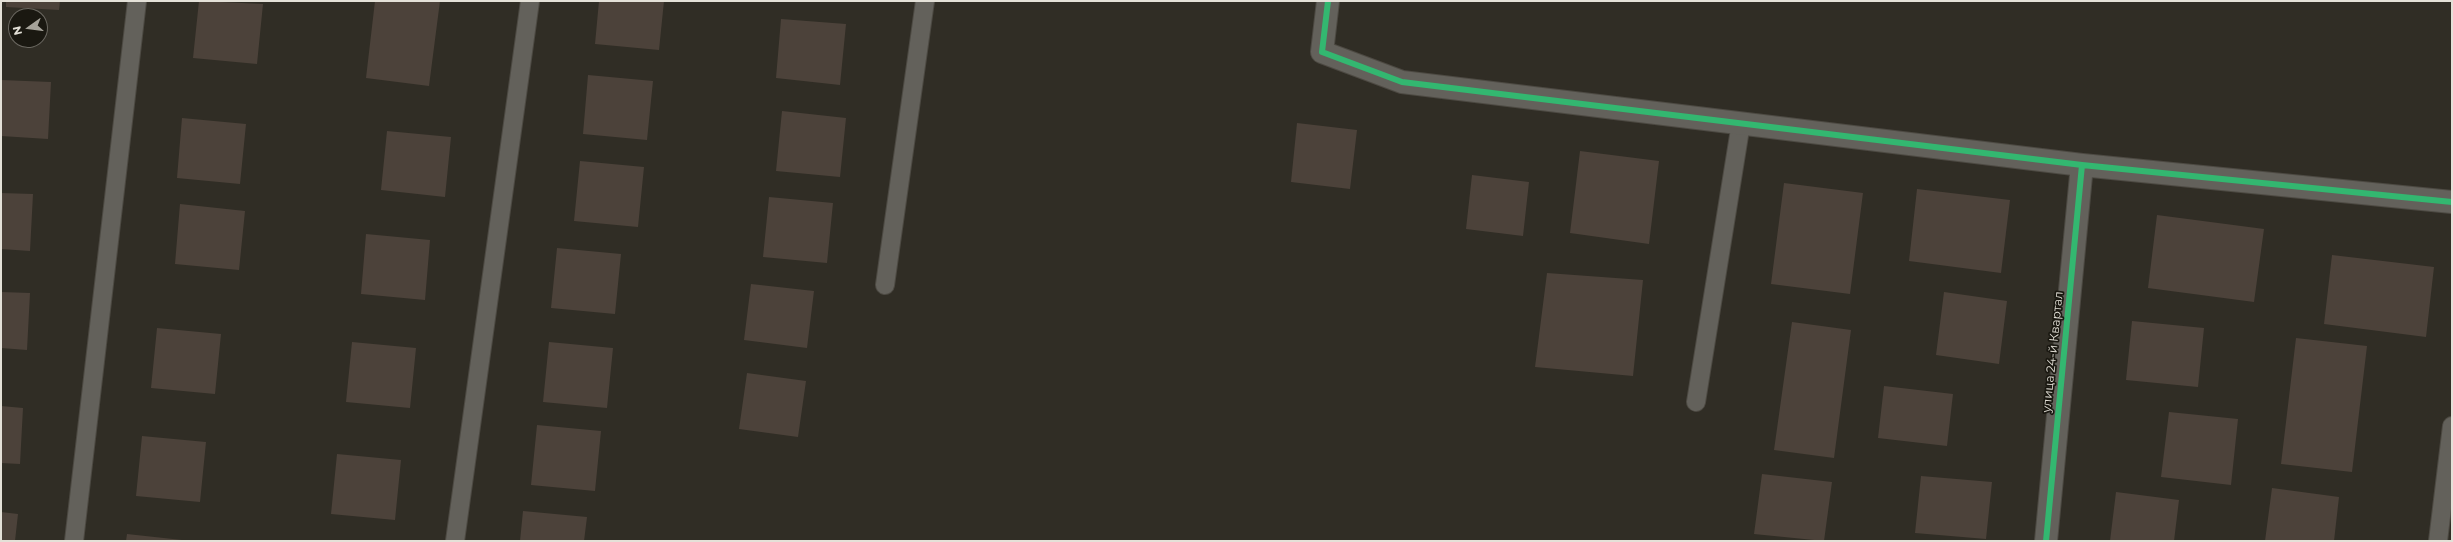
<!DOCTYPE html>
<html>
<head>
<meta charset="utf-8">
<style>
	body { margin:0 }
	#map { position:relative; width:2453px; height:542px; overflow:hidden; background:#302d25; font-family:Montserrat,sans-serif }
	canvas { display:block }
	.frame { position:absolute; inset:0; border:2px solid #e4e1d8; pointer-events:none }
	.north { position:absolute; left:8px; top:8px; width:40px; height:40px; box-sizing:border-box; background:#1a1811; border:1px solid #6b6861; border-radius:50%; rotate:256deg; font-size:11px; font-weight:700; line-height:16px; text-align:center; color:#e4e1d8 }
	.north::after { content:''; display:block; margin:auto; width:14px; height:18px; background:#a5a299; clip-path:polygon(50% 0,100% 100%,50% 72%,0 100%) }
</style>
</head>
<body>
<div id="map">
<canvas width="2453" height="542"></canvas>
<div class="frame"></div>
<div class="north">N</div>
</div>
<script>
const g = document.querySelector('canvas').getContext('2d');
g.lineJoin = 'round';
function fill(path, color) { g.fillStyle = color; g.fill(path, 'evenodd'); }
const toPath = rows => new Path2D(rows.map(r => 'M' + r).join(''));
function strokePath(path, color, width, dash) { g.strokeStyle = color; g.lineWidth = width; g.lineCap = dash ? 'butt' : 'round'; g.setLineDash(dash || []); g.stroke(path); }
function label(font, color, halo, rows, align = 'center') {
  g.font = font + ' Montserrat,sans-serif'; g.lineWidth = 3.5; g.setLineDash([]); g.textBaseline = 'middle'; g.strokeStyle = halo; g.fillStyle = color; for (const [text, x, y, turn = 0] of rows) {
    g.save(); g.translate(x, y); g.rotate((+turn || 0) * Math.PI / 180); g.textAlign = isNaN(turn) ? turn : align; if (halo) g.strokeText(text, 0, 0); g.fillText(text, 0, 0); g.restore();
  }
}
const building = toPath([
	[6,1,60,1,59,10,6,7],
	[199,1,263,4,257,64,193,58],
	[375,1,440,1,429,86,366,78],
	[599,1,664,1,659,50,595,44],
	[781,19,846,24,840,85,776,78],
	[588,75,653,81,647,140,583,134],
	[1,80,51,82,48,139,1,136],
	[782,111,846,118,840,177,776,171],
	[182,118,246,124,240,184,177,178],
	[1297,123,1357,130,1350,189,1291,182],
	[387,131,451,137,445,197,381,190],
	[1580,151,1659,161,1649,244,1570,233],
	[580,161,644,167,638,227,574,221],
	[1472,175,1529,182,1523,236,1466,229],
	[1784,183,1863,193,1850,294,1771,284],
	[1917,189,2010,200,2001,273,1909,261],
	[1,193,33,194,30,251,1,249],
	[769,197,833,203,827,263,763,257],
	[180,204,245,211,239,270,175,264],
	[2157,215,2264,229,2254,302,2148,288],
	[366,234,430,240,425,300,361,294],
	[557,248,621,254,615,314,551,308],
	[2332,255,2434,267,2426,337,2324,324],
	[1547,273,1643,280,1633,376,1535,367],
	[751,284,814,291,807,348,744,340],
	[1,292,30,293,27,350,1,348],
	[1944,292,2007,301,1999,364,1936,355],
	[2132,321,2204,328,2198,387,2126,380],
	[1792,322,1851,330,1834,458,1774,450],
	[157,328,221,334,215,394,151,388],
	[2296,338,2367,346,2352,472,2281,464],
	[352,342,416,348,410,408,346,402],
	[549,342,613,348,607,408,543,402],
	[747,373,806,381,798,437,739,429],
	[1884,386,1953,394,1947,446,1878,438],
	[1,406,23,408,20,464,1,463],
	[2169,412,2238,419,2231,485,2161,477],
	[537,425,601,431,595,491,531,485],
	[142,436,206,442,200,502,136,496],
	[337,454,401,460,395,520,331,514],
	[1762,474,1832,482,1824,541,1754,534],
	[1921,476,1992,482,1986,539,1915,533],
	[2272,488,2339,497,2334,541,2265,541],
	[2116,492,2179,500,2174,541,2110,541],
	[523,511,587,517,584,541,520,541],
	[1,512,18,514,15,541,1,541],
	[127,534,182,540,182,541,126,541]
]);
const lane = toPath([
	[885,285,925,1],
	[1696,402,1741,123],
	[74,541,137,1],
	[455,541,530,1],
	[2438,541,2452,426]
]);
const street = toPath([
	[1328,1,1322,52,1402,82,2082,165,2452,202],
	[2046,541,2082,165]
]);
const cycleway = toPath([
	[1328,1,1322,52,1402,82,2082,165,2452,202],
	[2046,541,2082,165]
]);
const streetNames = [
	["улица 24-й Квартал",2053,352,-84]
];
fill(building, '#4c423a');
strokePath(lane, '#4d4a43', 20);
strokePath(street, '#4d4a43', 24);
strokePath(lane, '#63615b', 18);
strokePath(street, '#63615b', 22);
strokePath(cycleway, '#33b770', 6);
label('12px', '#e4e1d8', '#1a1811', streetNames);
</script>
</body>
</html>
